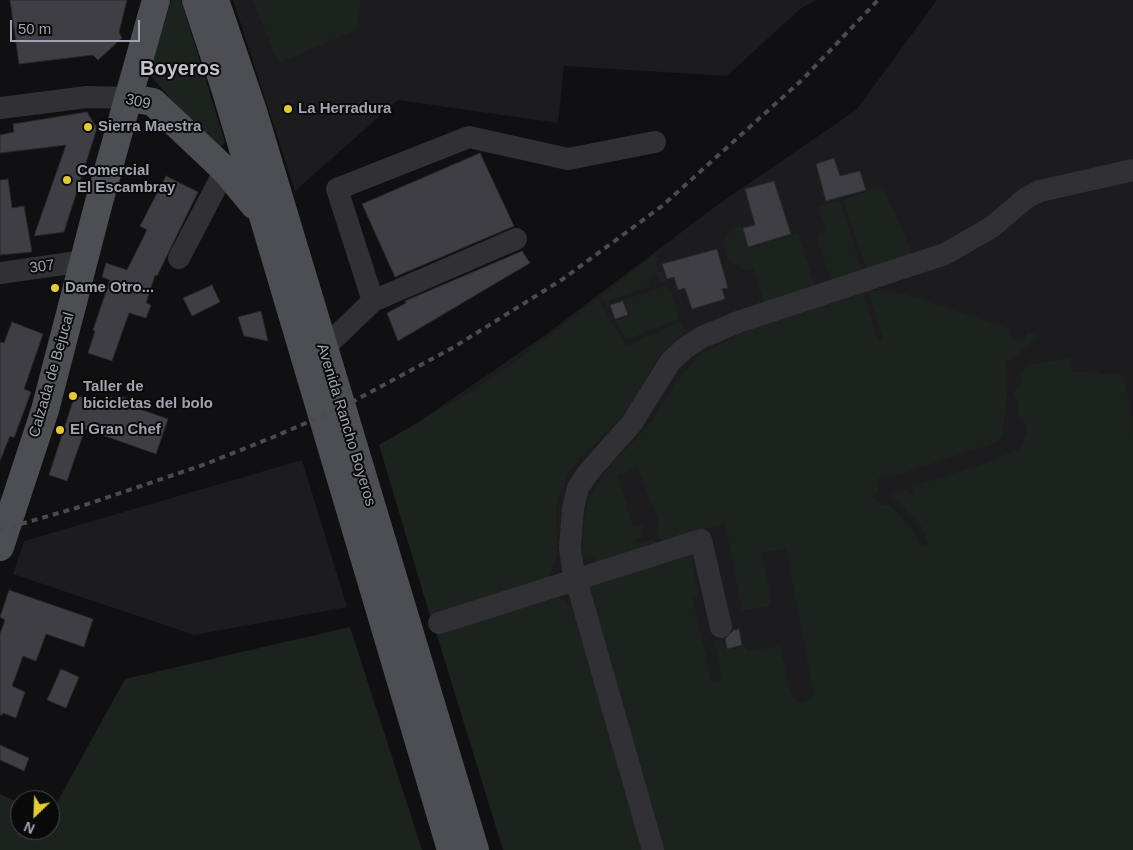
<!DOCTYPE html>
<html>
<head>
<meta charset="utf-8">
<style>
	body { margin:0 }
	#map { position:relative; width:1133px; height:850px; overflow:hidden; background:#100f11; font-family:Arial,sans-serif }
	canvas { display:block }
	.north { position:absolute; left:10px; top:790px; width:50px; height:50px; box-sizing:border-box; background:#0b0a0b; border:1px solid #47474d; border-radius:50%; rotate:204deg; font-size:14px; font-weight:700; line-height:20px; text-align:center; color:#a1a3b1 }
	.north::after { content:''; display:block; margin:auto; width:18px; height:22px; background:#e4cb33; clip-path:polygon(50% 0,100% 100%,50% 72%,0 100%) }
	.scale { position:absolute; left:10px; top:20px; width:130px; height:22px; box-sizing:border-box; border:2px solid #a1a3b1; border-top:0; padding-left:6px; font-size:15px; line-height:18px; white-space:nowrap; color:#a1a3b1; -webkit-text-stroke:4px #0b0a0b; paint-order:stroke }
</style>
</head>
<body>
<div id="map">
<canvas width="1133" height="850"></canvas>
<div class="north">N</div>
<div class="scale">50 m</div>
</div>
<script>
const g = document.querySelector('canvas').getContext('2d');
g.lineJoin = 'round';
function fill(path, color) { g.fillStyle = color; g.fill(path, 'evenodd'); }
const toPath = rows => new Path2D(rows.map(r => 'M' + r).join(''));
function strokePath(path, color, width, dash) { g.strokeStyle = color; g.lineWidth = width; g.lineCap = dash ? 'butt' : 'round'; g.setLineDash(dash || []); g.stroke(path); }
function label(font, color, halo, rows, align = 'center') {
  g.font = font + ' Arial,sans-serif'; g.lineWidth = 4; g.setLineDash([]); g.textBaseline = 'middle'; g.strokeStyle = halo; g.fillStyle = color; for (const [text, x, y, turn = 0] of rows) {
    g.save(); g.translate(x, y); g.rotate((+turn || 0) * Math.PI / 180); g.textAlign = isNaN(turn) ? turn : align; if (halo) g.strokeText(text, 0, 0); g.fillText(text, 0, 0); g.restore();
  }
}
const built = toPath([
	[233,0,816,0,800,9,727,76,564,66,558,123,398,100,295,191],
	[937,0,1133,0,1133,850,507,850,386,444,544,336,716,206,856,110],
	[302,460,347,607,194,635,13,574,24,541]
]);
const green = toPath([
	[171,0,181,0,225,142,220,148,213,147,149,74],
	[252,0,361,0,356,30,279,63],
	[878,187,885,192,910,248,910,254,867,273,844,200],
	[840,201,863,275,831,281,818,241,819,234,826,231,818,206],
	[741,226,748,248,798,233,815,287,764,303,753,268,744,270,728,259,723,242,732,229],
	[654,255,658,259,655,262,659,272,663,271,666,281,660,283,658,275,647,279,650,286,608,301,610,309,602,296],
	[666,286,668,291,671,291,679,319,626,340,616,321,629,316,624,300],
	[867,289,904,294,1010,329,1011,336,1020,340,1025,338,1027,332,1038,336,1011,360,1005,361,1008,383,1003,434,998,442,889,478,883,475,880,477,877,481,879,492,872,497,882,505,890,505,893,509,912,530,921,547,929,544,921,526,891,495,907,490,908,493,912,494,914,491,910,485,913,484,916,485,986,463,1021,448,1027,433,1024,421,1021,421,1017,414,1019,406,1014,392,1021,385,1020,371,1031,365,1070,358,1072,372,1097,371,1100,374,1119,373,1124,377,1132,418,1133,437,1133,850,663,850,586,586,694,551,698,558,691,560,699,597,693,599,712,683,722,681,714,640,723,639,726,650,745,646,747,651,780,646,791,694,798,702,803,702,814,695,786,548,762,553,772,605,742,611,725,523,664,543,657,537,656,530,659,523,638,467,618,476,633,526,639,524,643,527,641,537,635,539,637,544,652,539,660,544,596,563,595,558,590,555,582,557,584,521,588,501,609,467,653,421,676,381,703,353,775,317,862,290,878,340,882,342,883,339],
	[598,299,626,346,680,322,684,332,660,354,631,404,620,418,579,459,569,474,560,492,556,509,557,556,548,577,541,581,430,616,379,445,472,391,508,367],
	[554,596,565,600,575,614,642,850,503,850,435,629],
	[350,627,422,850,0,850,0,794,20,803,20,830,50,830,50,815,125,679]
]);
const building = toPath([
	[10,0,127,0,119,32,122,38,98,60,93,55,19,64,10,0],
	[87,112,97,128,64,232,34,236,66,145,0,153,0,135,14,132,13,124,87,112],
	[480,153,514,226,395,277,362,204,480,153],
	[834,158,840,176,860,171,866,190,826,201,816,164,834,158],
	[166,176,198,192,157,276,155,275,146,303,151,305,146,318,129,313,112,361,88,353,95,331,93,330,110,280,102,277,106,263,127,270,147,230,140,226,166,176],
	[8,179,12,208,24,206,32,252,0,255,0,180,8,179],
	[774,181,791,234,748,247,743,228,755,225,745,189,774,181],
	[717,249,728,288,722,289,725,299,692,309,685,288,678,290,674,277,667,279,662,264,717,249],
	[522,251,530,263,398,341,387,313,406,303,405,301,522,251],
	[212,285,220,302,192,316,183,298,212,285],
	[623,301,628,315,615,319,610,305,623,301],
	[261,311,268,341,244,336,238,317,261,311],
	[12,322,43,334,24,389,31,392,14,438,10,436,0,461,0,342,4,343,12,322],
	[75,395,116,409,120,396,136,401,134,407,168,419,156,454,85,429,67,481,49,475,75,395],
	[9,590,93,619,84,647,46,634,36,661,23,656,12,686,25,692,16,718,3,713,2,715,0,715,0,634,5,620,0,617,9,590],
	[739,629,742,645,727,649,725,639,734,630,739,629],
	[61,669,79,677,66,708,47,700,61,669],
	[0,745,29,758,24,771,0,760,0,745]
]);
const minor = toPath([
	[0,108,87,97,130,98],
	[179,258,225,170],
	[0,273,84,261],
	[373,301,337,189,469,137,568,159,655,142],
	[323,349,373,301,516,239],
	[439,623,701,540,721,627],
	[653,850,573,569,570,548,573,508,578,488,587,474,632,423,670,362,685,348,702,337,741,321,945,254,992,227,1026,198,1040,191,1133,170]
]);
const major = toPath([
	[196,0,225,88,451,850],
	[215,0,253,111,475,850],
	[130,98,153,102,225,170,254,205],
	[0,547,45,410,99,202,156,0]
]);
const rail = toPath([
	[0,530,76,508,203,465,271,438,341,408,454,347,563,279,662,206,803,79,878,0]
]);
const markers = [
	[288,109,5,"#e4cb33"],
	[88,127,5,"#e4cb33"],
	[67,180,5,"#e4cb33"],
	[55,288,5,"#e4cb33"],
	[73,396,5,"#e4cb33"],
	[60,430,5,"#e4cb33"]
];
const streetNames = [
	["309",138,102,12],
	["307",42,267,-8],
	["Calzada de Bejucal",52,375,-74],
	["Avenida Rancho Boyeros",346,425,73]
];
const poiNames = [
	["La Herradura",298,109],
	["Sierra Maestra",98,127],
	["Comercial",77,171],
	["El Escambray",77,188],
	["Dame Otro...",65,288],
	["Taller de",83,387],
	["bicicletas del bolo",83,404],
	["El Gran Chef",70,430]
];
const districtNames = [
	["Boyeros",180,69]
];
fill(built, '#1c1b1d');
fill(green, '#1c231e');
fill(building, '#3f3e44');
strokePath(building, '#2a292c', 1);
strokePath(minor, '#313135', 22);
strokePath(major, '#4d4d54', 28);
strokePath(rail, '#4a4a50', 4, [6, 5]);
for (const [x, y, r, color] of markers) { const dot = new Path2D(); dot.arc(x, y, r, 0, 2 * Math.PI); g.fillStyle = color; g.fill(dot); strokePath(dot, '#0b0a0b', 2); }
label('15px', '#a1a3b1', '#0b0a0b', streetNames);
label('bold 15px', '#a1a3b1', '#0b0a0b', poiNames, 'left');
label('bold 20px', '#c2c3cd', '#0b0a0b', districtNames);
</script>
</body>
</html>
